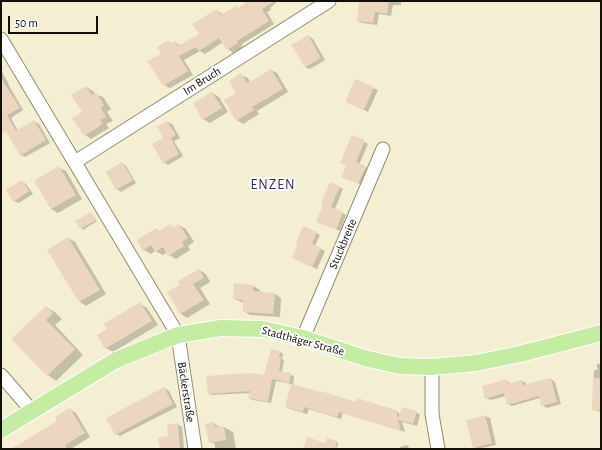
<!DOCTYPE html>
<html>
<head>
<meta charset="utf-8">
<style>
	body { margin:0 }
	#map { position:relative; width:602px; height:450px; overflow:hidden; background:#f4efd2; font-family:"Alegreya Sans",sans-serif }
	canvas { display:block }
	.frame { position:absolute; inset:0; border:2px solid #110f06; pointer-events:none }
	.scale { position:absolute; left:8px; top:16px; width:90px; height:18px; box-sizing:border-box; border:2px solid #110f06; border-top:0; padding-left:5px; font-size:12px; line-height:14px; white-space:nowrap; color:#110f06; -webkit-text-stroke:3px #fff; paint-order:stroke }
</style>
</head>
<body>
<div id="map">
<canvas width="602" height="450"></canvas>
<div class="frame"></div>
<div class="scale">50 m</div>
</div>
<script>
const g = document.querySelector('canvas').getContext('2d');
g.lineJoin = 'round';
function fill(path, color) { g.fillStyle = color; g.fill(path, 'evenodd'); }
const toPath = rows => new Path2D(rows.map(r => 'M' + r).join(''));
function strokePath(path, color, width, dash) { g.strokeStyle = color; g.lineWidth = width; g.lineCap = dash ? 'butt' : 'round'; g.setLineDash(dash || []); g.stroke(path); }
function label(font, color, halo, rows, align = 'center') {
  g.font = font + ' "Alegreya Sans",sans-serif'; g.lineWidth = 4; g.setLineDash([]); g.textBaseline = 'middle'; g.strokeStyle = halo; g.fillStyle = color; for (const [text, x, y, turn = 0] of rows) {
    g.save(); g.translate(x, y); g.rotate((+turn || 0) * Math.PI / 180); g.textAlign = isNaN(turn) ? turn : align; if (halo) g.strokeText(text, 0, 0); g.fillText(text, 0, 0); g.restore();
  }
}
const shadow = toPath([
	[250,1,275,1,276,3,270,8,271,10,267,12,274,24,242,44,243,47,233,53,228,49,223,42,205,54,200,51,184,60,193,75,170,88,164,85,162,54,168,41,172,44,175,42,181,46,200,34,217,10,224,15,236,7,239,8],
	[360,1,401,1,401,5,393,5,391,16,379,14,377,25,362,23,358,21],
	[308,36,313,39,325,60,310,69,305,67],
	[1,70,9,84,8,84,23,110,11,118,18,131,34,121,39,124,50,143,25,157,21,155,1,123],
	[271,70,277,73,288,92,257,111,259,114,243,124,237,120,241,75,248,78,250,82],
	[86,87,93,91,95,94,103,97,111,109,107,112,113,121,106,124,109,128,91,139,85,135,83,112],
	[373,88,378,90,368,112,351,104],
	[212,93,219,97,228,112,210,123,203,119],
	[167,122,172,124,180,138,174,141,183,156,168,165,164,162,165,138],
	[353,136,368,144,359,165,369,169,362,185,346,178],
	[122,163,126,166,136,183,121,192,117,189],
	[59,168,66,171,82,199,58,213,51,209],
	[22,182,26,184,33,194,19,203,14,201],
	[339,187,343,189,335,209,346,215,340,231,317,221,325,204],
	[91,213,97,221,83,230,77,221],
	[179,225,186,229,194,242,188,246,190,250,176,259,169,255,167,252,163,255,155,251,151,254,144,250,156,229,161,232,170,226,175,228],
	[316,233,320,235,315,246,325,251,317,269,297,260],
	[68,238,75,242,106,294,86,306,80,302,49,250],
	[199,270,206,274,210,282,200,288,210,304,187,318,181,314,169,293,182,285],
	[235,285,253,286,260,290,259,293,275,294,281,298,280,317,250,315,244,311,244,303,234,299],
	[140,304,147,308,158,325,113,352,106,348],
	[46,307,55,312,62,319,55,325,83,355,56,381,48,375,13,339],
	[280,352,283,354,282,359,284,360,282,372,294,376,293,386,357,403,396,411,400,414,416,412,420,415,417,426,402,422,405,432,343,413,341,419,309,409,307,414,290,409,286,406,292,384,276,381,271,403,253,400,249,398,250,393,212,395,209,394,265,376],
	[597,364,601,364,601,412,593,409,594,370,597,370],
	[551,379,555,382,561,404,547,408,542,405,540,398,512,406,508,404,506,396,491,400,486,398,507,381,511,384,522,381,526,383,526,385],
	[164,388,169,391,177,407,120,436,116,434],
	[70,409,76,413,90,437,71,449,25,449,59,422],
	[485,416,490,418,496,445,477,449,474,447],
	[214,423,218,426,219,428,224,427,233,432,236,449,215,449,215,444,210,442,207,425],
	[178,424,182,427,184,449,160,449],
	[336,442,338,443,337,449,304,449],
	[407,445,410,449,400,449,400,447]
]);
const building = toPath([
	[248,1,275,1,262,9,269,21,237,41,238,43,227,50,219,38,199,51,196,47,179,56,188,71,163,86,147,61,161,54,157,47,168,40,170,44,175,41,178,46,199,34,192,24,217,9,221,15,236,6,238,8],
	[359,1,389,1,387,14,375,12,373,23,357,21],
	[308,35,321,58,305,67,291,45],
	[271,69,283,89,252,107,254,110,236,121,224,100,236,93,229,81,241,73,247,83],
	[1,78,20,108,7,115,16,131,34,120,46,140,20,156,6,131,1,134],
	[355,79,374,87,364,110,345,102],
	[86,86,92,95,96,92,104,105,101,108,106,117,100,120,103,124,84,136,72,118,82,112,71,95],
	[212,92,222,108,202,120,193,103],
	[167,121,176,135,171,138,179,154,163,163,152,144,163,138,157,127],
	[352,135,365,140,356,162,366,166,358,184,341,177,346,166,340,163],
	[122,162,133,180,116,190,106,172],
	[59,166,76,195,51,209,34,181],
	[22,180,29,191,13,202,6,190],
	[330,182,340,186,331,207,343,212,336,230,316,222,323,204,328,206,321,203],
	[91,212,96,220,80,229,75,221],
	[170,224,173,228,179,224,188,238,182,242,184,246,168,256,163,247,155,252,151,245,143,251,137,240,156,228,158,232],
	[303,226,317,232,312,243,321,248,312,267,292,258,297,246,296,242],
	[68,237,100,290,79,302,47,250],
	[199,269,204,278,193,284,204,300,180,314,167,292,180,285,178,281],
	[234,283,253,285,253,291,275,293,273,314,243,312,243,300,233,299],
	[140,302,152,321,105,349,97,335,107,329,104,324],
	[46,306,53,313,46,320,75,349,47,376,11,339],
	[271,349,280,351,279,357,281,357,279,371,291,373,289,383,272,379,268,402,248,398,250,391,208,394,206,376,252,373,264,375],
	[551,378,557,402,541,406,539,396,507,405,504,393,485,399,482,386,507,379,508,384,522,380,523,385],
	[593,378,601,378,601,410,592,410],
	[291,384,321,392,321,391,356,402,357,398,396,410,398,418,402,407,417,411,413,424,398,420,401,431,339,412,337,417,304,407,303,412,285,407],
	[164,387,173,404,115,435,106,418],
	[70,408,85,433,65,445,67,449,11,449,57,421,55,417],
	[485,415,492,443,473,448,466,420],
	[214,422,215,427,224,426,226,440,209,443,205,424],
	[178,423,180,449,160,449,158,438,168,436,167,425],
	[307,437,325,443,327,438,337,441,335,446,337,447,337,449,303,449]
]);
const minor = toPath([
	[1,39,178,335,195,449],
	[75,162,329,1],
	[303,338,383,149],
	[432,367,432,414,438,449],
	[1,375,32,411]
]);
const major = toPath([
	[1,430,116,360,178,335,221,328,262,329,303,338,368,359,400,366,432,367,476,363,520,354,601,333]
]);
const streetNames = [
	["Im Bruch",202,81,-32],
	["Stuckbreite",343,244,-67],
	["Stadthäger Straße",303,341,15],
	["Bäckerstraße",186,392,81]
];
const quarterNames = [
	["ENZEN",273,185]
];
fill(shadow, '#0003');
fill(building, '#ecd6bf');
strokePath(minor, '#918d72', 15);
strokePath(major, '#fff', 18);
strokePath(minor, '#fff', 13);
strokePath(major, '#c5eca3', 16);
label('12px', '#110f06', '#fff', streetNames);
g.letterSpacing = '1px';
label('14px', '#3d2761', '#fff', quarterNames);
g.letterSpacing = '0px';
</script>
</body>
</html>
